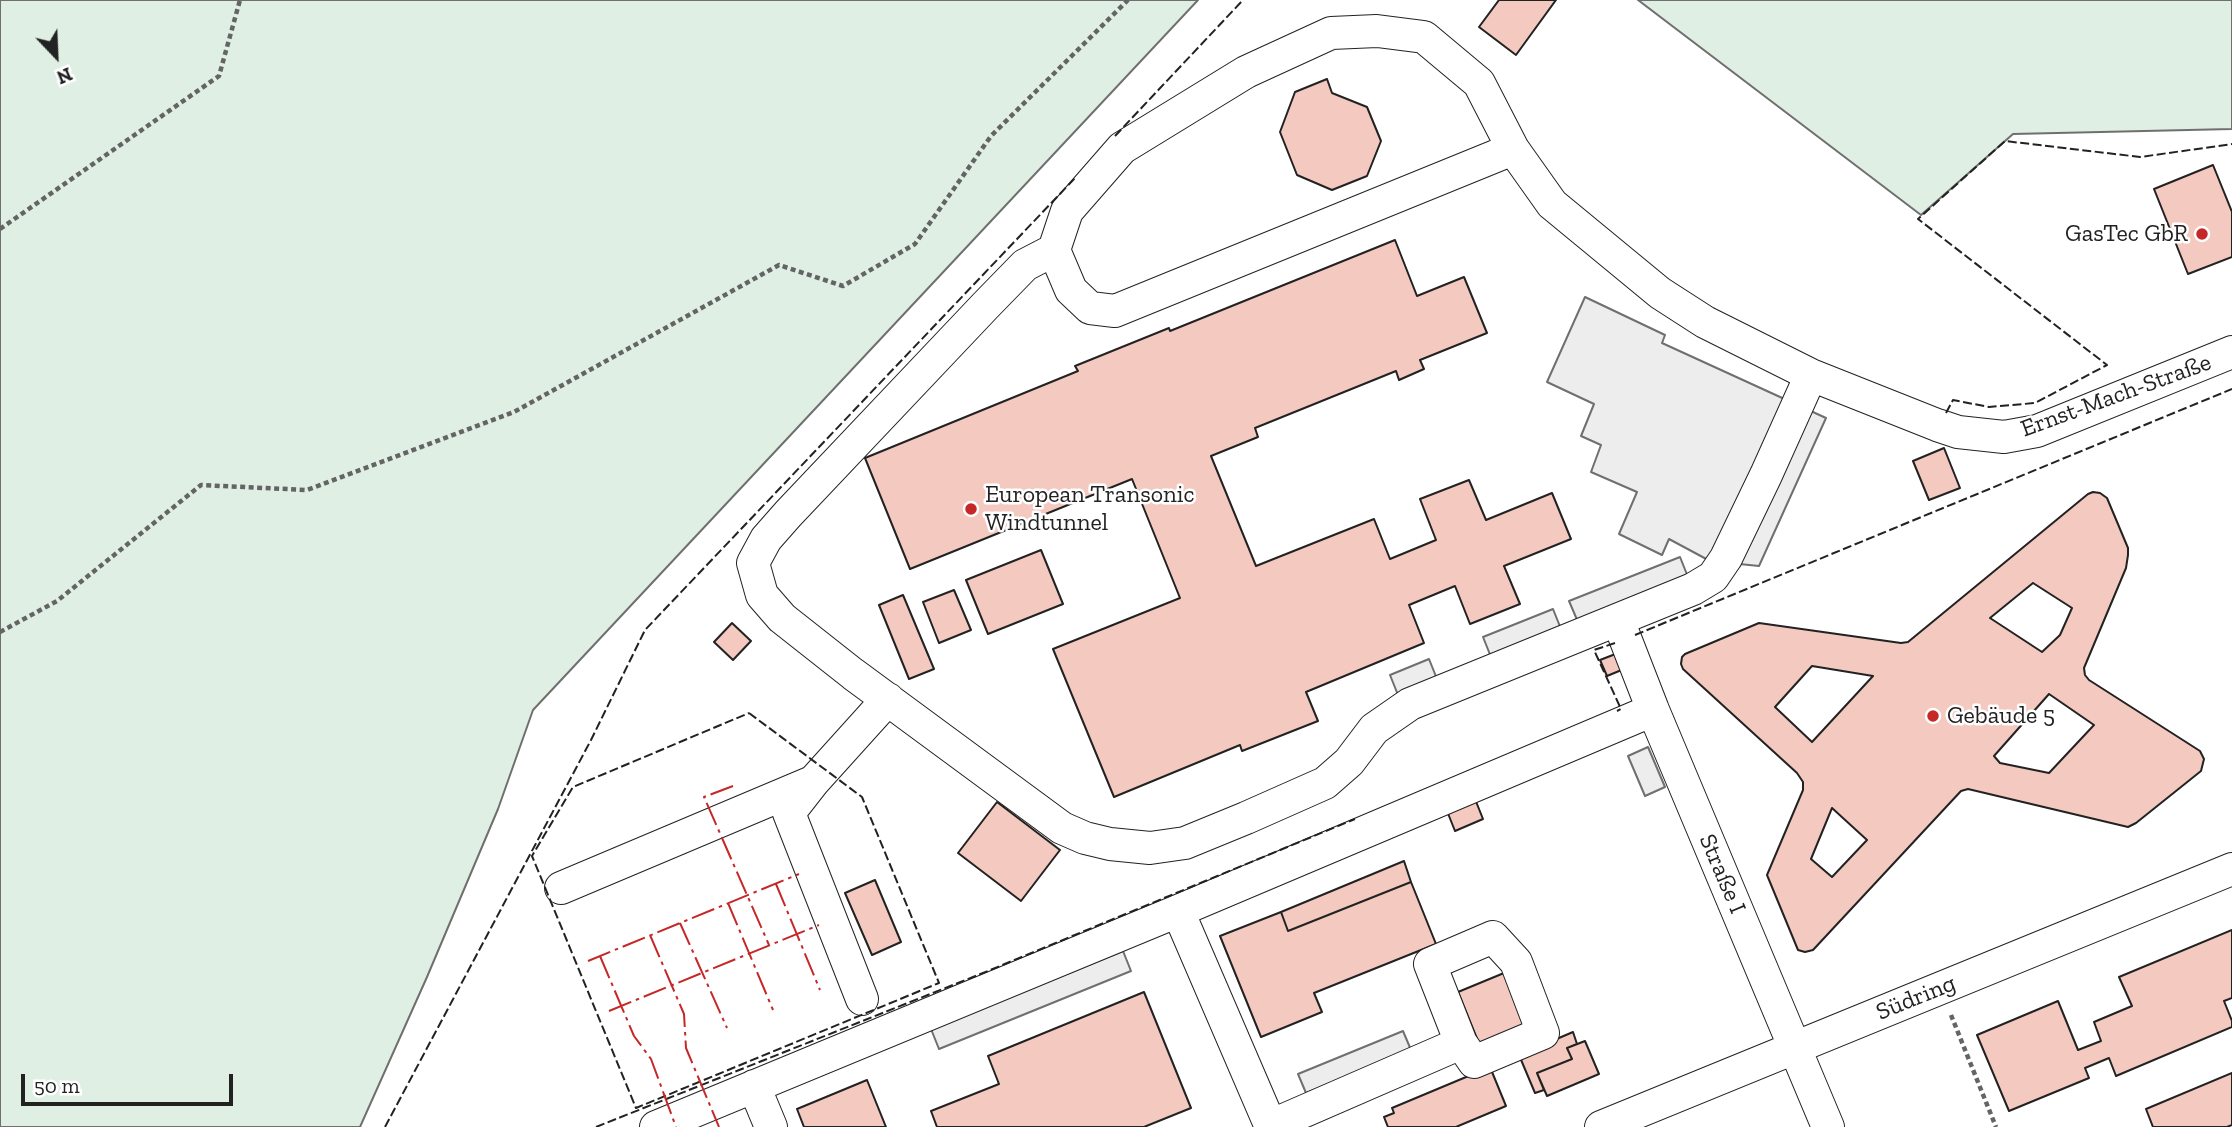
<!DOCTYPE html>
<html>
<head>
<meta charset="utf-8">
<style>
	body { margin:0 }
	#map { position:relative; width:2232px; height:1127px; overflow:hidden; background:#fff; font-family:"Zilla Slab",serif }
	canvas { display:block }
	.north { position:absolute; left:21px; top:21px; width:70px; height:70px; -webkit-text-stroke:5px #fff; paint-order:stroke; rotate:157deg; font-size:19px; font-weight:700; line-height:28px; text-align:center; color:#222 }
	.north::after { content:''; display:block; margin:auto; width:24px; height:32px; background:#222; clip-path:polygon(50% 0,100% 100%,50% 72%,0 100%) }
	.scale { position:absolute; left:21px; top:1074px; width:212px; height:32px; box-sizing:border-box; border:4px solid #222; border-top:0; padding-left:9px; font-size:21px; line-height:24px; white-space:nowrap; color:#222; -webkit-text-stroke:5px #fff; paint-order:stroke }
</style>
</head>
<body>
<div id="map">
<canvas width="2232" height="1127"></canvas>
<div class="north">N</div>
<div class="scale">50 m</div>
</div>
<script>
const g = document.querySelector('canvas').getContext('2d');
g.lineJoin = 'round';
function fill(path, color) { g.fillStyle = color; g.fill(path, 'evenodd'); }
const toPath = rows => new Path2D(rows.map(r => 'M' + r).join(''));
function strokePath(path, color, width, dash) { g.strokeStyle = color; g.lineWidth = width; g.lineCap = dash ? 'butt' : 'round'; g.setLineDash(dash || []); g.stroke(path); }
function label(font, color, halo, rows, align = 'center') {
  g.font = font + ' "Zilla Slab",serif'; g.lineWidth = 5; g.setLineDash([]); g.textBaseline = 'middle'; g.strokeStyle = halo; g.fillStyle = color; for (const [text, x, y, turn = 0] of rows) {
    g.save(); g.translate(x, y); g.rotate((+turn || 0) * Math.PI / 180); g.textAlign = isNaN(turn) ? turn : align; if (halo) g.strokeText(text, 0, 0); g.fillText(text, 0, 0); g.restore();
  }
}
const green = toPath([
	[0,0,1198,0,533,710,498,809,427,977,360,1127,0,1127,0,0],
	[1638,0,2232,0,2232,129,2013,134,1921,215,1638,0]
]);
const parking = toPath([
	[1585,297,1665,335,1662,343,1826,418,1759,566,1710,561,1669,539,1662,555,1619,534,1637,492,1591,472,1601,445,1581,436,1594,404,1547,382,1585,297],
	[1680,557,1688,577,1578,622,1569,601,1680,557],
	[1553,609,1561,629,1491,657,1483,637,1553,609],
	[1429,659,1437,679,1398,695,1390,675,1429,659],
	[1648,747,1665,787,1645,796,1628,756,1648,747],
	[1123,951,1131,971,939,1049,931,1029,1123,951],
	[1403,1031,1411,1050,1306,1093,1298,1074,1403,1031]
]);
const building = toPath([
	[1499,0,1556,0,1516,55,1479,27,1499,0],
	[1327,79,1332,93,1367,107,1381,141,1367,176,1332,190,1297,175,1280,132,1295,92,1327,79],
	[2213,165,2232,212,2232,257,2188,274,2154,189,2213,165],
	[1395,240,1417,296,1464,277,1487,333,1420,360,1424,369,1399,380,1396,371,1255,428,1258,437,1211,456,1256,566,1374,519,1390,559,1436,540,1420,499,1469,480,1486,520,1552,493,1571,539,1504,566,1520,604,1470,624,1455,586,1409,605,1424,643,1306,692,1318,721,1242,751,1240,745,1114,797,1053,649,1180,598,1132,479,910,569,865,458,1078,371,1075,366,1169,328,1170,331,1395,240],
	[1944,448,1960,488,1929,500,1913,461,1944,448],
	[2093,492,2100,493,2107,498,2128,548,2128,555,2126,568,2084,668,2085,675,2089,680,2200,751,2204,759,2201,771,2136,823,2128,827,1968,789,1961,791,1813,950,1805,952,1798,950,1767,875,1803,790,1803,782,1797,773,1683,669,1681,664,1682,657,1685,654,1759,623,1901,643,1908,642,2088,494,2093,492],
	[2033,583,2072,608,2060,635,2042,652,1990,618,2033,583],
	[1812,666,1873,676,1812,742,1775,707,1812,666],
	[2049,694,2094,725,2049,773,2000,763,1994,756,2049,694],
	[1832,808,1867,840,1832,877,1811,859,1832,808],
	[1041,550,1063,604,988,634,966,580,1041,550],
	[954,590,971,630,939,643,923,602,954,590],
	[903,595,934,669,909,679,879,605,903,595],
	[732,623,751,641,733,660,714,642,732,623],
	[1618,653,1624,669,1607,676,1600,660,1618,653],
	[1475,799,1483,819,1455,831,1447,811,1475,799],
	[997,802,1060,850,1021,901,958,853,997,802],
	[1404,861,1411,882,1288,931,1281,912,1404,861],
	[875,880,901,942,872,955,845,893,875,880],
	[1411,882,1436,944,1314,993,1322,1012,1261,1037,1220,936,1281,912,1288,931,1411,882],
	[2232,930,2232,998,2224,1001,2232,1021,2232,1027,2116,1076,2109,1058,2085,1068,2089,1078,2009,1111,1977,1035,2058,1001,2078,1050,2101,1041,2094,1022,2132,1006,2119,977,2232,930],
	[1504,973,1528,1032,1482,1051,1458,992,1504,973],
	[1144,992,1191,1108,1144,1127,937,1127,931,1111,999,1084,988,1056,1144,992],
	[1573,1032,1577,1044,1567,1048,1572,1059,1537,1073,1544,1090,1535,1093,1519,1055,1573,1032],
	[1585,1041,1599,1074,1547,1096,1537,1073,1572,1059,1567,1048,1585,1041],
	[1490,1067,1506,1106,1456,1127,1388,1127,1384,1117,1394,1113,1392,1108,1490,1067],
	[2232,1073,2232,1125,2227,1127,2153,1127,2146,1109,2232,1073],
	[867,1080,886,1127,804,1127,797,1109,867,1080]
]);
const path = toPath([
	[0,229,219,76,240,0],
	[0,632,57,601,201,485,307,490,514,412,779,265,843,286,915,244,991,136,1128,0],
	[1951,1015,1996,1127]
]);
const minor = toPath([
	[1513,149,1115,311,1090,308,1071,290,1054,250,1067,211,1122,148,1246,72,1331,33,1377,31,1424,37,1479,83,1513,149,1552,204,1660,293,1705,322,1811,375,1937,425,1958,432,2004,437,2037,431,2232,352],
	[1054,250,1025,265,986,305,788,514,766,539,753,563,762,595,782,618,853,674,1062,828,1085,838,1110,844,1150,848,1185,843,1246,818,1325,783,1349,762,1374,729,1410,704,1693,589,1713,577,1726,558,1766,475,1811,375],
	[1618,620,1653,710,1828,1127],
	[561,888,810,783],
	[1178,911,1271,1127],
	[862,999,789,813,814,781,888,699],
	[754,1086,771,1127],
	[1270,1126,1461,1043,1430,964,1493,937,1516,962,1543,1033,1474,1062,1461,1043],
	[656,1127,1178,911,1653,710],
	[1601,1127,2232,869]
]);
const fence = toPath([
	[1115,136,1243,0],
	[1946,413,1953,400,1989,407,2035,403,2107,365,1918,219,2005,141,2140,157,2232,144],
	[1635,635,2232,389],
	[1615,643,1594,650,1621,709,1617,711],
	[749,713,862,797,939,983,636,1108,532,856,573,787,749,713],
	[385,1127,591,740,645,630,1076,177],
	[596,1127,983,973,1355,819]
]);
const power = toPath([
	[733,786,704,797,769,945],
	[776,884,820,990],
	[728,903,773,1010],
	[680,923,727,1028],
	[650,935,684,1014,686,1048,719,1127],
	[600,956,634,1036,651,1059,676,1127],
	[588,961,799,874],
	[609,1011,819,925]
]);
const markers = [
	[2202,234,7,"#c62828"],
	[971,509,7,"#c62828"],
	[1933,716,7,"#c62828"]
];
const poiNames = [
	["GasTec GbR",2188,234,"right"],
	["European Transonic",985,495],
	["Windtunnel",985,523],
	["Gebäude 5",1947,716]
];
const streetNames = [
	["Ernst-Mach-Straße",2116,396,-20],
	["Straße I",1722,874,67],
	["Südring",1916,998,-22]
];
fill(green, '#e0efe3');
strokePath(green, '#6f6f6f', 2);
fill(parking, '#ededed');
strokePath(parking, '#6f6f6f', 2);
fill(building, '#f3c9c0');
strokePath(building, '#222', 2);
strokePath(minor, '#222', 34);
strokePath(path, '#646464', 4.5, [5, 3.5]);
strokePath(minor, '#fff', 32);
strokePath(fence, '#222', 2, [9, 3.5]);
strokePath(power, '#c62828', 2, [24, 5, 3.5, 5]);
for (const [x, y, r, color] of markers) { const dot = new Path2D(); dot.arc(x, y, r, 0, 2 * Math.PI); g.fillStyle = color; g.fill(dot); strokePath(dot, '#fff', 2.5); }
label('24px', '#222', '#fff', poiNames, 'left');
label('24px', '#222', '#fff', streetNames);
</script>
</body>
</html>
